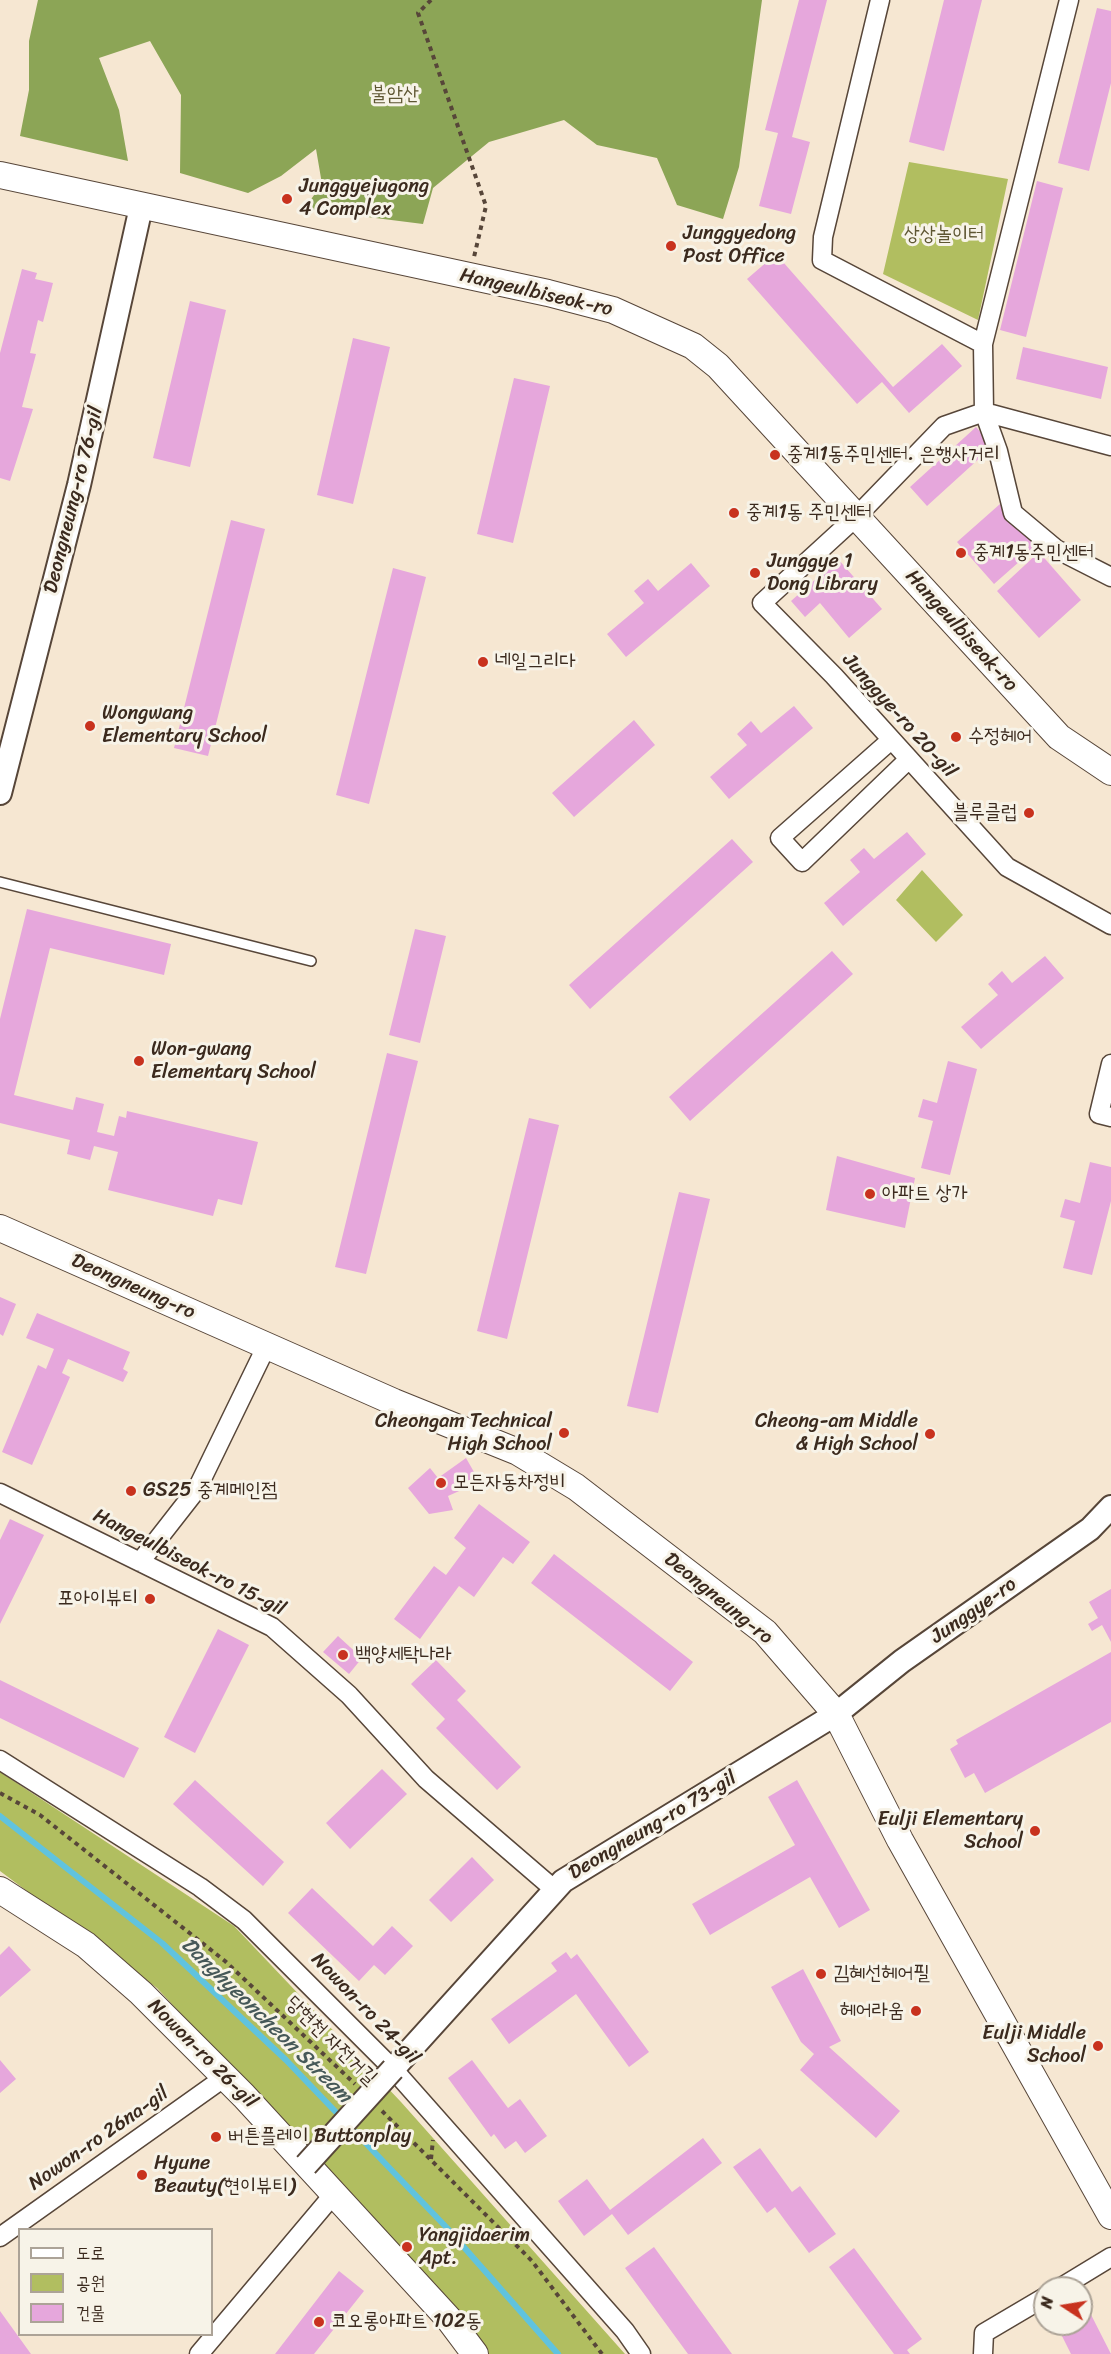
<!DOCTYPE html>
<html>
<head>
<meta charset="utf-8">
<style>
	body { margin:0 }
	#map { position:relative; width:1111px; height:2354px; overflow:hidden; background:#f6e7d2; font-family:Sriracha,"Poor Story",sans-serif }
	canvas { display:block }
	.legend { position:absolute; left:18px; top:2228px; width:195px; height:108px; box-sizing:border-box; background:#f7f3e8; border:2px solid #aca397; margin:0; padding:8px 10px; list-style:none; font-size:18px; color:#3b2a1e }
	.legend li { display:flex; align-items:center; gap:12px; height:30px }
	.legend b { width:30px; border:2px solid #aca397 }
	.north { position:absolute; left:1033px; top:2276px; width:60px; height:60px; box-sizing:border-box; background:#f7f3e8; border:2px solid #aca397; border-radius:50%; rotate:282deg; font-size:16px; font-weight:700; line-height:24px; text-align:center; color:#3b2a1e }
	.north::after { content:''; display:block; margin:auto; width:21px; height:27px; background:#c8321e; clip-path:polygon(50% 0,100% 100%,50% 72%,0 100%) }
</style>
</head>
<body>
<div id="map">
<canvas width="1111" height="2354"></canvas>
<ul class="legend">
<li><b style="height:8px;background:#fff"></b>도로</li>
<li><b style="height:16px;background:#b1be60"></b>공원</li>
<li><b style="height:16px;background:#e6a7dc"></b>건물</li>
</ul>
<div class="north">N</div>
</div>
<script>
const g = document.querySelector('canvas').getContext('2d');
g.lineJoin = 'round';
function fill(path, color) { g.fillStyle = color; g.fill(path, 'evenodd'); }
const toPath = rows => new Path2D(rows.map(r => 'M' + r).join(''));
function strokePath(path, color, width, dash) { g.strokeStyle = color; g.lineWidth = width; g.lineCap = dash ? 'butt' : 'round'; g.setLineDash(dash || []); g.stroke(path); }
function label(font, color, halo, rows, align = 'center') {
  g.font = font + ' Sriracha,"Poor Story",sans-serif'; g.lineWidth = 6; g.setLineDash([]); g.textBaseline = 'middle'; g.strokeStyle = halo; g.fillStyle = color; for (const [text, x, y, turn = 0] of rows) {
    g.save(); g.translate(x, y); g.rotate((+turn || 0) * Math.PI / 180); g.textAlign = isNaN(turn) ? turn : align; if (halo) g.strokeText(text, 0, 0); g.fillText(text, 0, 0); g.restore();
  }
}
const green = toPath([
	[909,162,1008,179,978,320,883,274],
	[922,870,963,915,936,942,896,900],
	[0,1772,234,1926,401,2102,625,2354,489,2354,415,2267,157,1988,0,1871]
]);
const forest = toPath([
	[38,0,762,0,739,167,723,219,677,205,657,158,597,145,564,120,489,142,433,188,423,224,304,209,322,184,316,149,281,176,248,193,180,173,181,95,150,41,99,58,119,110,128,161,20,136,29,90,29,41]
]);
const stream = toPath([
	[0,1816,162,1943,286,2060,447,2228,558,2354]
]);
const building = toPath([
	[799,0,827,0,792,137,810,142,791,214,759,206,778,133,765,130],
	[944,0,982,0,944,151,909,142],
	[1097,8,1111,11,1111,83,1089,171,1058,163],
	[1037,181,1063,188,1026,337,1000,330],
	[776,254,893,387,942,344,962,366,909,413,882,382,857,404,747,279],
	[22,269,37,273,35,279,53,283,43,322,38,320,30,353,36,354,22,407,33,409,10,481,0,478,0,353],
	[190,301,226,310,190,467,153,458],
	[353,338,390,347,353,504,317,495],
	[1023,347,1108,367,1101,399,1016,379],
	[514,378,550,386,513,543,477,534],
	[976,427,993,446,927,506,910,487],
	[1000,504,1037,546,994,584,957,542],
	[231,520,265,529,208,756,174,748],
	[1039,552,1081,600,1039,638,997,591],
	[838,559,882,609,849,638,820,603,805,617,791,601],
	[691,563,710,586,626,657,607,634,644,603,634,591,648,579,658,591],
	[393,568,426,577,369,804,336,795],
	[794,706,813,728,729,799,710,777,747,745,737,734,751,721,761,733],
	[634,720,655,745,574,817,552,793],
	[907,832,926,854,843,926,824,903,860,872,850,860,864,848,874,859],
	[732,839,753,862,590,1009,569,985],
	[27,909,171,944,164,975,50,948,14,1095,73,1110,76,1097,104,1104,97,1132,114,1136,119,1116,126,1118,127,1111,258,1142,242,1205,218,1199,213,1216,108,1190,118,1152,94,1146,90,1160,67,1154,70,1140,0,1123,0,1019],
	[415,929,446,936,420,1043,389,1035],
	[832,951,853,974,690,1121,669,1097],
	[1045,956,1064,978,981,1049,961,1027,998,995,988,984,1002,971,1012,983],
	[387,1053,418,1061,366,1274,335,1267],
	[948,1061,977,1069,950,1175,921,1168,933,1121,918,1117,923,1099,937,1103],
	[529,1118,559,1125,507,1339,477,1331],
	[837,1156,915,1178,905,1228,826,1210],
	[1090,1162,1111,1167,1111,1201,1092,1275,1063,1268,1075,1221,1060,1217,1065,1199,1080,1203],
	[679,1192,710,1199,658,1413,627,1406],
	[0,1297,16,1304,3,1336,0,1334],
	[37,1313,130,1352,123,1369,128,1372,123,1382,68,1359,62,1373,70,1377,32,1465,2,1452,38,1365,46,1369,54,1349,26,1338],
	[466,1458,474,1472,466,1488,448,1496,453,1510,429,1514,408,1488,430,1468,438,1478],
	[479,1504,530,1542,513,1564,503,1557,474,1597,459,1586,420,1639,394,1619,434,1566,446,1575,466,1548,454,1538],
	[10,1519,44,1535,0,1624,0,1540],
	[554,1554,693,1662,670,1691,531,1583],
	[1111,1589,1111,1642,1102,1625,1092,1631,1088,1624,1098,1618,1089,1602],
	[218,1629,249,1645,195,1753,164,1737],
	[338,1636,362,1658,349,1674,323,1652],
	[1111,1652,1111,1722,985,1793,974,1773,965,1778,950,1749,958,1744,956,1740],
	[436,1660,466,1691,457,1700,521,1767,497,1790,436,1728,445,1719,411,1684],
	[0,1680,139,1748,124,1778,0,1718],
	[382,1769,407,1794,350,1849,326,1823],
	[195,1780,284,1862,263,1886,173,1804],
	[797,1780,870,1910,839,1928,810,1877,710,1935,692,1904,795,1845,768,1797],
	[472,1857,494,1880,451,1922,429,1900],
	[312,1888,373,1946,392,1926,413,1946,385,1975,374,1965,359,1981,288,1913],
	[9,1946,31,1970,0,1997,0,1955],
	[566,1952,571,1959,577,1954,649,2052,629,2067,576,1994,509,2044,491,2019,557,1971,551,1963],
	[803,1969,841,2041,829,2047,900,2111,876,2138,800,2070,814,2054,801,2042,771,1987],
	[0,2060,16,2079,0,2093],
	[472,2060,508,2108,520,2099,547,2136,525,2153,516,2141,505,2149,494,2134,491,2137,448,2078],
	[703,2138,722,2163,628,2235,612,2214,584,2236,558,2201,587,2179,610,2210],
	[760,2148,792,2192,800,2186,836,2234,809,2253,775,2207,767,2213,733,2167],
	[654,2247,732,2354,688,2354,625,2268],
	[854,2248,922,2339,907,2350,910,2354,894,2354,829,2267],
	[339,2271,364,2291,314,2354,275,2354],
	[1081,2295,1111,2354,1071,2354,1056,2324,1081,2324],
	[0,2311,31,2354,0,2354]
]);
const path = toPath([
	[431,0,418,13,486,206,474,257],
	[0,1793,40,1815,225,1961,355,2084],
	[382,2111,532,2261,602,2354],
	[431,2159,433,2140]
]);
const service = toPath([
	[0,882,311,961]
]);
const minor = toPath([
	[880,0,823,237,822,260,983,344,984,412,998,451,1013,513,1056,549,1111,577],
	[983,344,1069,0],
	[1111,446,984,412,944,426,856,517,762,603,834,676,1007,867,1111,925],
	[891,740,780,838,802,862,908,760],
	[1111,1064,1099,1114,1111,1117],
	[0,1493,272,1627,349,1695,426,1779,555,1890],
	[140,1562,197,1489,267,1345],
	[0,1760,200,1887,244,1920,393,2069,625,2331,641,2354],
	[0,2237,225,2077],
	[1060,2288,1111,2257],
	[199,2354,333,2195],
	[983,2354,984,2333,1045,2297]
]);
const tertiary = toPath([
	[0,793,79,485,141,207],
	[393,2069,563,1881,836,1714,902,1661,1090,1529,1111,1507]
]);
const secondary = toPath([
	[0,175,548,293,613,310,693,346,718,366,1059,737,1111,772],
	[0,1228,394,1402,518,1452,576,1487,765,1632,836,1714,900,1840,1111,2216],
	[0,1890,86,1945,141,1993,244,2096,448,2318,475,2354]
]);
const tertiaryBridge = toPath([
	[306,2165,393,2069]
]);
const markers = [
	[287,199,6,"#c8321e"],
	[671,246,6,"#c8321e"],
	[775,455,6,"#c8321e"],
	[734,513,6,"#c8321e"],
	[961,553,6,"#c8321e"],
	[755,573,6,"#c8321e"],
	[483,662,6,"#c8321e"],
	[90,726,6,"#c8321e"],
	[956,737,6,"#c8321e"],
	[1029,813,6,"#c8321e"],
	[139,1061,6,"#c8321e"],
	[870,1194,6,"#c8321e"],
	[564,1433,6,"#c8321e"],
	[930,1434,6,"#c8321e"],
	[441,1483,6,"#c8321e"],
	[131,1491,6,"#c8321e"],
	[150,1599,6,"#c8321e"],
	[343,1655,6,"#c8321e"],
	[1035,1831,6,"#c8321e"],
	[821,1974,6,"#c8321e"],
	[916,2011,6,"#c8321e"],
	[1098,2046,6,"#c8321e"],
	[216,2137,6,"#c8321e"],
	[142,2175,6,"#c8321e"],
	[407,2247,6,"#c8321e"],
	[319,2322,6,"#c8321e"]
];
const parkNames = [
	["불암산",395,95],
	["상상놀이터",944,235]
];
const poiNames = [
	["Junggyejugong",299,187],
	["4 Complex",299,210],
	["Junggyedong",683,234],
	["Post Office",683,257],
	["중계1동주민센터. 은행사거리",787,455],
	["중계1동 주민센터",746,513],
	["중계1동주민센터",973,553],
	["Junggye 1",767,562],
	["Dong Library",767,585],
	["네일그리다",495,662],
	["Wongwang",102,714],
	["Elementary School",102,737],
	["수정헤어",968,737],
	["블루클럽",1017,813,"right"],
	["Won-gwang",151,1050],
	["Elementary School",151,1073],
	["아파트 상가",882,1194],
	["Cheongam Technical",552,1422,"right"],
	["High School",552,1445,"right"],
	["Cheong-am Middle",918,1422,"right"],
	["& High School",918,1445,"right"],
	["모든자동차정비",453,1483],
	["GS25 중계메인점",143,1491],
	["포아이뷰티",138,1599,"right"],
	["백양세탁나라",355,1655],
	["Eulji Elementary",1023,1820,"right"],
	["School",1023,1843,"right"],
	["김혜선헤어필",833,1974],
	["헤어라움",904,2011,"right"],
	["Eulji Middle",1086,2034,"right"],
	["School",1086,2057,"right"],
	["버튼플레이 Buttonplay",228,2137],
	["Hyune",154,2164],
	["Beauty(현이뷰티)",154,2187],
	["Yangjidaerim",419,2236],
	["Apt.",419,2259],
	["코오롱아파트 102동",331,2322]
];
const streetNames = [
	["Hangeulbiseok-ro",536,293,13],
	["Deongneung-ro 76-gil",74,500,-76],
	["Hangeulbiseok-ro",961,631,48],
	["Junggye-ro 20-gil",899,716,48],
	["Deongneung-ro",133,1287,24],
	["Hangeulbiseok-ro 15-gil",189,1563,27],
	["Deongneung-ro",718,1599,39],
	["Junggye-ro",974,1611,-35],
	["Deongneung-ro 73-gil",653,1826,-31],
	["Nowon-ro 24-gil",365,2009,46],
	["당현천 자전거길",331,2041,44],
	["Nowon-ro 26-gil",202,2054,45],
	["Nowon-ro 26na-gil",99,2139,-35]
];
const waterNames = [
	["Danghyeoncheon Stream",266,2021,44]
];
fill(green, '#b1be60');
fill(forest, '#8ca556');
strokePath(stream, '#60c3de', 6);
fill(building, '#e6a7dc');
strokePath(service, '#574639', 12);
strokePath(minor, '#574639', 21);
strokePath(tertiary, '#574639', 26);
strokePath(secondary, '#574639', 28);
strokePath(path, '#574639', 4, [4.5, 4.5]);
strokePath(service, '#fff', 9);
strokePath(minor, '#fff', 18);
strokePath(tertiary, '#fff', 22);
strokePath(secondary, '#fff', 26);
strokePath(tertiaryBridge, '#574639', 26, []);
strokePath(tertiaryBridge, '#fff', 22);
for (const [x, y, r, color] of markers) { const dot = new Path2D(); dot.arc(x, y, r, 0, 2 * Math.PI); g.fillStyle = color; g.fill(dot); strokePath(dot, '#f7f3e8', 2); }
label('20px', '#5e5632', '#f7f3e8', parkNames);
label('20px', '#3b2a1e', '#f7f3e8', poiNames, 'left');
label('20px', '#3b2a1e', '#f7f3e8', streetNames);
label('italic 21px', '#465858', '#f7f3e8', waterNames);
</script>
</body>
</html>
